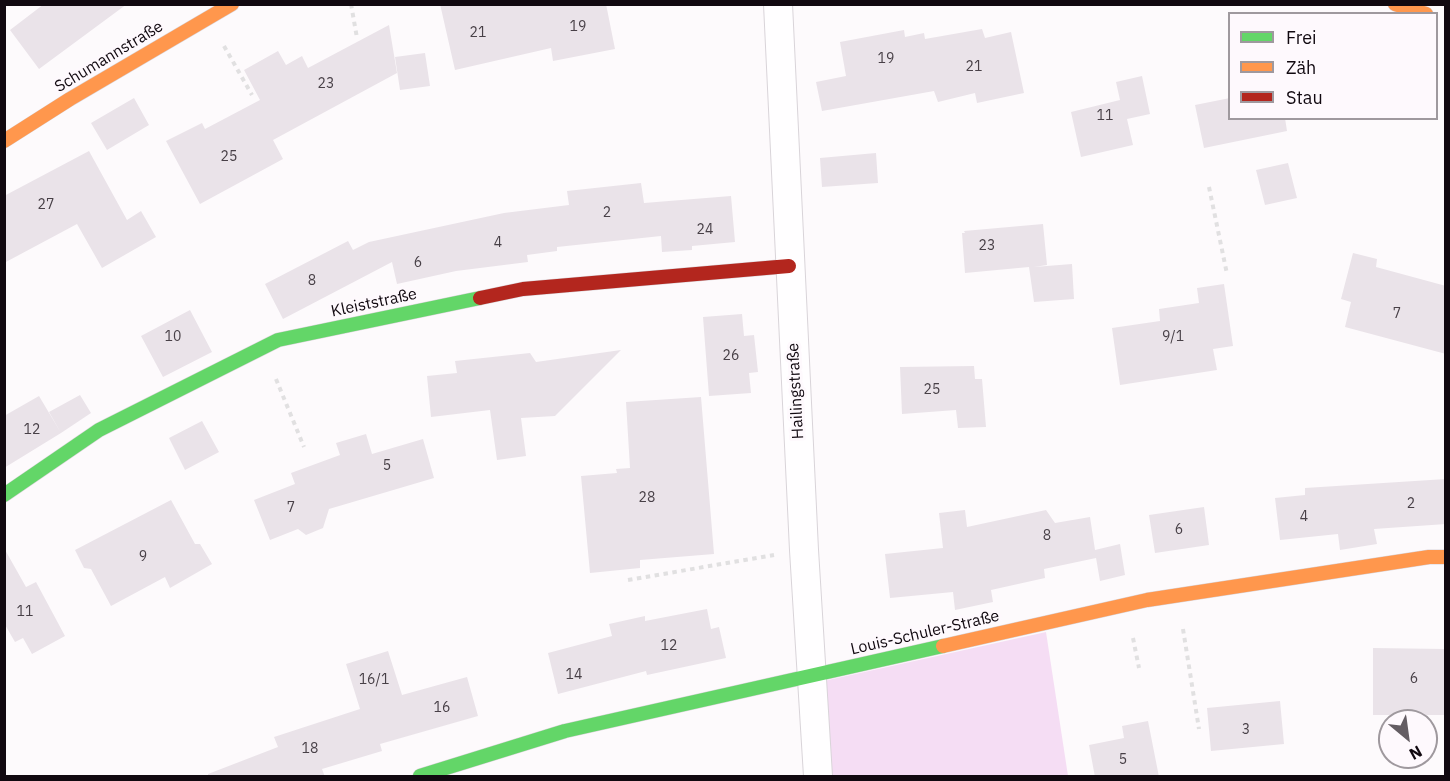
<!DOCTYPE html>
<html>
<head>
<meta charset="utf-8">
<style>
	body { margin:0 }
	#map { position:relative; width:1450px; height:781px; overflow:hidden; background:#fdfafc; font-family:"IBM Plex Sans",sans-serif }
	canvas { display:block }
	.frame { position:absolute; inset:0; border:6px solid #110910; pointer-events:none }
	.legend { position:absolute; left:1228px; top:12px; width:210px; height:108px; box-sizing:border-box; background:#fef9fd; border:2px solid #9f999e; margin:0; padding:8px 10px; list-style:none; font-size:18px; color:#110910 }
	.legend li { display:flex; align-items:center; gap:12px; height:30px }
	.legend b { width:30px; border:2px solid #9f999e }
	.north { position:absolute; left:1378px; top:709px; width:60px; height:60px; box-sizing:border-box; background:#fef9fd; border:2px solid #9f999e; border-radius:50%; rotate:151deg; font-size:16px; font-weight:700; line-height:24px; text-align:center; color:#110910 }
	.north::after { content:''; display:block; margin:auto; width:21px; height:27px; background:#645d63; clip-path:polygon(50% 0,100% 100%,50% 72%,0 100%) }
</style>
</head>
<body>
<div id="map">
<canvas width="1450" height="781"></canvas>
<div class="frame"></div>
<ul class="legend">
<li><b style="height:8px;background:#63d668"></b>Frei</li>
<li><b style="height:8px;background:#ff974d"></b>Zäh</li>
<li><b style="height:8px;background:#b3261e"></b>Stau</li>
</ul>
<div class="north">N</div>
</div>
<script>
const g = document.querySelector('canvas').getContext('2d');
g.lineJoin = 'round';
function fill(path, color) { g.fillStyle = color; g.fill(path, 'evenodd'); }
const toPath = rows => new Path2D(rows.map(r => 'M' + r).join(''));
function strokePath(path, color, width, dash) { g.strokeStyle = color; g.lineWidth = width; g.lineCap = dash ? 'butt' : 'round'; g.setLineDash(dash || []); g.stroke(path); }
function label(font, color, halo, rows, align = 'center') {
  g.font = font + ' "IBM Plex Sans",sans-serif'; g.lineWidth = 6; g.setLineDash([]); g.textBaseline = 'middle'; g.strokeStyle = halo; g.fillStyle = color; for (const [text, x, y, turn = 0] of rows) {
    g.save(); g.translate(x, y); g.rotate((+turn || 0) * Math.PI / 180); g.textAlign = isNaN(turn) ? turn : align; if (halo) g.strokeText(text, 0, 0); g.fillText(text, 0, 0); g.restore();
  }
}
const green = toPath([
	[1046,632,1068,776,828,776,819,682]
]);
const building = toPath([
	[44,4,127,4,39,69,10,30],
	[440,4,606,4,615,49,553,61,551,48,455,70],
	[389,25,397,73,273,140,283,159,200,204,166,141,202,123,205,129,260,100,244,70,278,51,286,65,302,56,308,68],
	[982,29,985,38,1011,32,1024,93,977,103,975,93,938,102,934,91,822,111,816,82,846,76,840,42,904,30,905,37,924,33,925,39],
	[425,53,430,86,400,90,395,57],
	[1142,76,1150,114,1127,119,1133,145,1081,157,1071,112,1120,100,1116,82],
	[134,98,149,125,107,150,91,123],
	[1230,98,1230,118,1285,118,1287,131,1204,148,1195,105],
	[89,151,127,220,141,211,156,237,102,268,77,224,4,263,4,196],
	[876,153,878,183,822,187,820,158],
	[1288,163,1297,198,1265,205,1256,170],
	[641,183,644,203,731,196,735,242,692,246,692,250,662,252,661,236,557,247,557,251,527,255,528,262,456,271,397,284,392,262,283,319,265,284,348,241,353,250,369,242,504,213,569,205,567,191],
	[1043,224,1047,265,1034,267,1072,264,1074,299,1034,302,1029,267,965,273,962,233,965,233,964,231],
	[1353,253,1377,259,1376,267,1446,286,1446,354,1345,327,1351,302,1341,299],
	[1224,284,1233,346,1213,349,1217,370,1120,385,1112,328,1160,321,1159,309,1199,303,1197,288],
	[190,310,212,352,163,377,141,336],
	[742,314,744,336,754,335,758,372,749,373,751,393,709,396,703,317],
	[621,350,555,416,521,418,526,456,497,460,490,410,431,417,427,376,457,373,455,361,530,353,536,362],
	[974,366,975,379,982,379,986,427,958,428,956,410,902,414,900,367],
	[80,395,91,413,61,433,49,412],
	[39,396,61,433,4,468,4,416],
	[701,397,714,554,640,560,640,568,590,573,581,476,617,473,616,469,630,468,626,402],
	[202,421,219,452,185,470,169,438],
	[366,434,372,454,423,439,434,478,329,509,323,528,306,535,298,529,270,540,254,500,295,484,291,473,340,455,336,443],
	[1446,479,1446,524,1374,529,1377,544,1340,550,1338,534,1280,540,1275,498,1305,495,1305,488],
	[171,500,195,544,200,544,212,564,170,588,165,577,111,606,91,569,84,568,75,550],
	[1204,507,1209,545,1155,553,1149,515],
	[965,510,967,527,1046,510,1055,523,1090,517,1095,550,1120,544,1125,575,1100,581,1095,552,1096,558,1044,569,1045,578,991,590,993,602,955,610,953,592,890,598,885,554,943,548,939,513],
	[4,548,26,587,36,582,65,636,32,654,23,638,15,642,4,623],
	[707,609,711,629,719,627,726,658,647,675,646,671,558,694,548,653,612,636,609,624,645,616,645,621],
	[1373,648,1445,649,1445,715,1373,715],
	[388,651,402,695,467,677,478,716,380,744,382,751,322,769,325,777,208,777,208,774,278,747,274,737,360,709,346,664],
	[1280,701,1284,744,1211,751,1207,708],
	[1148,721,1159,777,1095,777,1089,745,1124,738,1122,726]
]);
const path = toPath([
	[351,4,357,38],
	[224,46,252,95],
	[1209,187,1227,274],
	[276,379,304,447],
	[628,580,774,555],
	[1183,629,1199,729],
	[1133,638,1139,668]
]);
const street = toPath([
	[778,4,804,550,818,776]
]);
const fast = toPath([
	[4,495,99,430,278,340,480,298],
	[420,776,565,731,943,646]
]);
const slow = toPath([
	[1395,4,1426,14],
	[4,141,70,99,232,4],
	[943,646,1147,600,1429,557,1446,557]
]);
const jam = toPath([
	[480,298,523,289,789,266]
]);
const numberNames = [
	["19",578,27],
	["21",478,33],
	["19",886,59],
	["21",974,67],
	["23",326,84],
	["11",1105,116],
	["25",229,157],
	["27",46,205],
	["2",607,213],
	["24",705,230],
	["4",498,243],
	["23",987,246],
	["6",418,263],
	["8",312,281],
	["7",1397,314],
	["10",173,337],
	["9/1",1173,337],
	["26",731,356],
	["25",932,390],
	["12",32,430],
	["5",387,466],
	["28",647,498],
	["2",1411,504],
	["7",291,508],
	["4",1304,517],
	["6",1179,530],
	["8",1047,536],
	["9",143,557],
	["11",25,612],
	["12",669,646],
	["14",574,675],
	["6",1414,679],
	["16/1",374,680],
	["16",442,708],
	["3",1246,730],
	["18",310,749],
	["5",1123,760]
];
const streetNames = [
	["Schumannstraße",109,57,-31],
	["Kleiststraße",374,303,-12],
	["Hailingstraße",796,391,-93],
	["Louis-Schuler-Straße",925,633,-13]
];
fill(green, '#f5ddf4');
fill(building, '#eae3e9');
strokePath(street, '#d9d4d9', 30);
strokePath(fast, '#d9d4d9', 15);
strokePath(slow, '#d9d4d9', 15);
strokePath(jam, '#d9d4d9', 15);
strokePath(path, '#e1e0e1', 4, [4.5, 4.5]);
strokePath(street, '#fffeff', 28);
strokePath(fast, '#63d668', 14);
strokePath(slow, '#ff974d', 14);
strokePath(jam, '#b3261e', 14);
label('14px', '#484047', null, numberNames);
label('16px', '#110910', '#fef9fd', streetNames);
</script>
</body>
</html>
